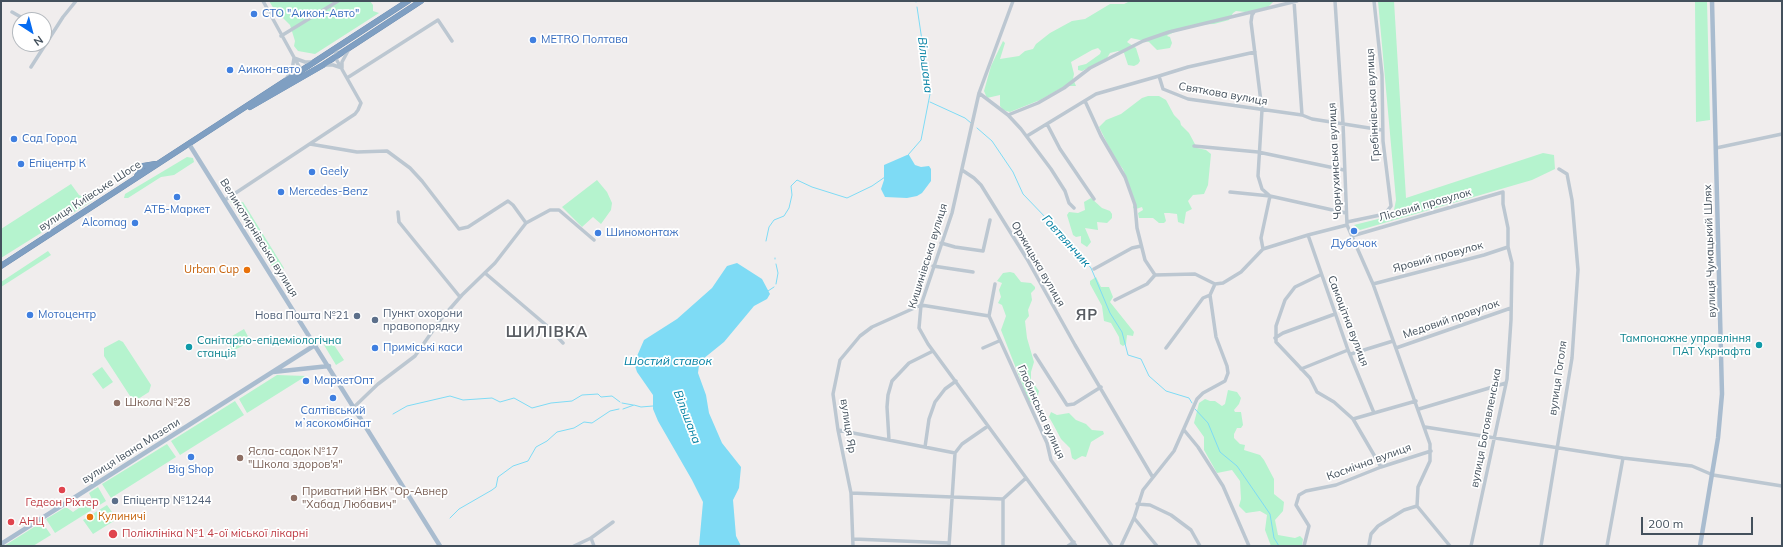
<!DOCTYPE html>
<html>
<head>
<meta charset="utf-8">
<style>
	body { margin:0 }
	#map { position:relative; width:1783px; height:547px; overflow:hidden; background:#f0eded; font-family:Mulish,sans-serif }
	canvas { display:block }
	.frame { position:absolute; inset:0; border:2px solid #43505c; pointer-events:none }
	.north { position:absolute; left:12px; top:12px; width:40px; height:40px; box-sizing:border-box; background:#fff; border:1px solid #b4b9be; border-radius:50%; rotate:144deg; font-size:11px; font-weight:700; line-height:16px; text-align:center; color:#43505c }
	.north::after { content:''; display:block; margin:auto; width:14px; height:18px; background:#066bf1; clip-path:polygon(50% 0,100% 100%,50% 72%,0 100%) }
	.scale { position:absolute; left:1641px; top:517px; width:112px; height:18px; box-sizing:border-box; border:2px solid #43505c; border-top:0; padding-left:5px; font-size:12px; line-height:14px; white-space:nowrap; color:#43505c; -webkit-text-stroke:3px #fff; paint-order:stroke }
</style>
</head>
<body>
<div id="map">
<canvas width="1783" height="547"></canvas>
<div class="frame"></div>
<div class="north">N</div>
<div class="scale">200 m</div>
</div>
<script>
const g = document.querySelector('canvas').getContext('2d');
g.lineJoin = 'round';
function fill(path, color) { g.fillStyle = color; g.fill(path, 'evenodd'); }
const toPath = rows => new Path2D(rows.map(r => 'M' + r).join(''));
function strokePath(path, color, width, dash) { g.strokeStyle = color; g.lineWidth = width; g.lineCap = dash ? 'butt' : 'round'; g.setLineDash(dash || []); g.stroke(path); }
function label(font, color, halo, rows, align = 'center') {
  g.font = font + ' Mulish,sans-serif'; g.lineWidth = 3.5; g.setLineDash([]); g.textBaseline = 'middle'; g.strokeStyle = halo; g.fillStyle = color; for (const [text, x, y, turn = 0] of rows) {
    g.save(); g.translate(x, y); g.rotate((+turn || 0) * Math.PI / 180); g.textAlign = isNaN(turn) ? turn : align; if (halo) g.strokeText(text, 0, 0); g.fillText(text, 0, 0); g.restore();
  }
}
const green = toPath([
	[269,1,370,1,373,5,373,11,379,13,315,54,298,51,294,46,295,41,290,25,274,9],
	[1130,1,1274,1,1267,8,1246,12,1236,11,1233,13,1229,20,1214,24,1191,25,1168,35,1167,36,1170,37,1172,43,1170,48,1157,50,1149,42,1131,38,1127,42,1136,48,1140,61,1138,64,1134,66,1128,65,1124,53,1118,51,1110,53,1107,58,1082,71,1078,70,1078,66,1086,64,1100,54,1101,51,1098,48,1092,50,1071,62,1074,74,1073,79,1076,86,1065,86,1040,100,1010,112,1003,110,1000,106,1000,95,987,98,984,91,991,66,1003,41,1005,43,1000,59,1019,56,1025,51,1033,49,1036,44,1050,33,1072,21,1085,19,1110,4,1124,4],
	[1378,1,1394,1,1406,198,1543,153,1554,155,1555,169,1532,180,1360,230,1354,225,1386,217,1394,210,1396,200],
	[1695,1,1707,1,1710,120,1696,122],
	[1148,96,1159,96,1166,100,1174,115,1180,121,1181,125,1189,133,1197,148,1206,150,1211,154,1208,185,1204,194,1193,195,1188,201,1192,209,1186,212,1184,224,1178,222,1177,214,1169,213,1164,213,1166,221,1164,223,1159,223,1153,218,1139,218,1138,213,1143,210,1142,207,1136,209,1133,208,1134,200,1123,169,1114,157,1099,127,1106,120,1121,114,1142,98],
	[187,157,193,158,194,162,174,175,161,177,128,198,124,198,125,194],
	[597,180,607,192,612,203,611,210,601,224,593,217,582,227,562,207],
	[71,184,79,195,92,201,1,258,1,229],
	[234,197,238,203,243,202,284,268,281,272,282,278,275,271,229,199],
	[1091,198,1102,208,1110,211,1112,214,1112,218,1107,223,1097,222,1098,230,1085,228,1091,242,1087,247,1081,243,1081,236,1076,237,1073,235,1067,215,1069,212,1078,213,1085,210,1084,202],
	[48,251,51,255,1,287,1,282],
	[1010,272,1014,273,1021,282,1031,283,1035,287,1035,289,1031,293,1032,300,1028,310,1029,316,1025,321,1027,338,1034,362,1031,372,1031,380,1039,391,1036,403,1030,402,1028,399,1001,330,1006,316,1002,305,998,303,1001,297,999,290,1002,283,997,281,1003,273],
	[1096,277,1101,287,1109,287,1113,297,1110,302,1134,332,1133,336,1127,335,1126,344,1123,346,1120,344,1119,337,1111,323,1104,321,1102,306,1090,284,1090,281],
	[244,329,251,342,232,351,227,339],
	[330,339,344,360,336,365,324,345],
	[119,340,123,342,151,385,149,392,138,399,130,396,104,356,104,348],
	[102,367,113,382,103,389,92,374],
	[277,375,306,376,247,413,239,399],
	[1228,390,1237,392,1241,398,1239,404,1234,410,1235,412,1241,412,1243,425,1241,428,1237,428,1234,434,1234,438,1240,444,1245,445,1244,450,1260,455,1264,460,1274,479,1274,494,1284,502,1283,511,1275,520,1278,535,1295,538,1300,536,1303,539,1302,546,1271,546,1265,530,1267,515,1260,511,1246,513,1239,506,1241,499,1240,481,1232,470,1217,473,1204,450,1204,437,1194,423,1199,403,1205,399,1210,401,1215,401,1222,406,1225,404],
	[235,401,244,415,180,455,171,441],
	[1051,412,1057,415,1069,413,1076,420,1086,424,1092,430,1103,431,1104,434,1091,442,1086,457,1082,456,1075,460,1072,458,1070,448,1061,439,1053,424,1049,417],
	[167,444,176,457,111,498,102,484],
	[98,487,106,501,55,533,46,519,66,507,73,512,92,499,89,493],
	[107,505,117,519,93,534,83,520],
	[42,522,51,535,33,546,4,546]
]);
const water = toPath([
	[907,155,909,155,915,165,921,167,929,166,931,169,931,181,922,193,917,196,907,198,885,197,881,189,884,180,884,165],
	[737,263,762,279,770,294,767,299,754,306,724,342,703,359,699,365,698,373,706,395,709,413,722,443,741,467,739,488,733,500,736,536,741,546,699,546,703,502,692,480,658,421,653,409,653,395,637,372,634,363,644,340,677,319,712,288,727,266]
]);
const stream = toPath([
	[916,1,916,2],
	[930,102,965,118,971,123],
	[977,128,992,141,1013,172,1023,194,1073,246,1091,268,1110,313,1122,332,1128,355,1141,359,1149,376,1166,391,1189,398,1192,403],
	[908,155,921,140,930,94,917,7],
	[766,241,769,227,774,220,784,216,789,208,792,195,791,186,797,180,812,187,847,198,872,186,885,177],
	[775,258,775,259],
	[776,264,778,273,776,284],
	[768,291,774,287],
	[622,403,633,405],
	[623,409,634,405,641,407,653,406],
	[1195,409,1208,423,1220,452,1237,466,1270,514,1274,538,1279,546],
	[393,414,407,406,450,396,463,400,492,398,500,402,514,398,532,408,551,403,572,401,582,395,598,394,601,397,612,396,620,402],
	[450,518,459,509,492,490,496,487,498,477,513,466,528,461,536,447,547,441,557,432,574,428,584,422,592,423,610,411,619,409]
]);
const minor = toPath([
	[263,1,301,70],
	[1013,1,979,93,952,213,921,305,919,328,928,344,1076,546],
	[1294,1,1302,115],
	[1335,1,1343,123,1347,225,1373,284,1430,444,1430,461,1418,487,1417,506,1450,546],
	[12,12,26,20],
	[1254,12,1252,15,1251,22,1262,110,1258,176,1262,189,1270,196,1261,238,1263,249],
	[44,31,52,34],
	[281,36,338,1],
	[324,65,333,65,342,68,342,62,349,49],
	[31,67,63,17,76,1],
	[1159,76,1188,67,1255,52],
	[347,78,438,20,452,41],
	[286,79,292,70,294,58,305,62,312,62],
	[979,93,1008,115,1021,129,1051,169,1065,191,1069,203,1074,208],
	[1085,101,1101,136,1125,177,1135,205,1137,228,1145,260,1155,275],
	[1008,115,1038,103,1064,88,1090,68,1143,41,1169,32,1297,1],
	[1047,124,1060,149,1094,199],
	[1027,136,1096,94,1159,76,1163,89,1188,99,1302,115,1312,119,1382,130],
	[310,144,357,152,387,151,410,168,422,181,459,229,468,227,508,201,513,205,526,223,550,210,559,210,594,240],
	[1194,146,1258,152,1344,170],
	[1716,148,1782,134],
	[962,170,974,178,981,185,1027,259,1075,345,1152,476],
	[1230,192,1270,196,1346,213],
	[225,200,355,114,358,110,361,103,335,57,337,48],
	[398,212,399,222,460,297],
	[1347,222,1385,214,1391,206,1383,141,1382,75,1374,1],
	[1308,235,1348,350,1374,413],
	[1352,236,1503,192,1503,204,1508,228,1508,247,1512,263,1511,320,1507,379,1471,546],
	[941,243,955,247,983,251,990,220],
	[933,266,973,272],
	[1094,269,1132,248,1141,246],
	[485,273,546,325,563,343],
	[1320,275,1295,287,1285,300,1276,326,1276,342,1310,378,1317,392,1334,402,1353,419,1381,467],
	[995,284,989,316,1047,443,1051,460,1112,546],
	[1373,284,1484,255,1508,247],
	[1115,300,1147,284,1155,275,1195,274,1215,284],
	[1275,338,1283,333,1335,314],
	[983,348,999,341],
	[1166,348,1203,298,1210,295],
	[1396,348,1511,308],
	[1351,354,1393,341],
	[1035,355,1067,405,1074,404,1101,387],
	[1301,369,1348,350],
	[354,407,378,384,415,356,441,319,462,295,495,263,526,223],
	[1419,409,1506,383],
	[1353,419,1416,401],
	[1425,427,1623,458,1692,466,1713,475,1782,486],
	[838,430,955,453],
	[1184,430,1198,447,1223,486,1249,546],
	[889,440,887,407,888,395,892,381,909,363,933,351],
	[925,447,929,419,935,402,945,389,956,381],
	[851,493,1003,499],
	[1137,504,1150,505,1171,515,1191,530,1200,546],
	[1134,518,1157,546],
	[591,538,594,546],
	[854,539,949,543],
	[1369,545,1371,534,1378,526,1404,510,1417,506],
	[574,546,591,538,613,522],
	[853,546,851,493,838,430,833,394,840,360,860,336,872,327,921,305,989,316],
	[949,546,955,453,962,444,988,426],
	[1003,546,1003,499,1026,478],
	[1068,546,1074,542],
	[1121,546,1134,518,1143,490,1174,451,1197,399,1203,393,1225,381,1228,373,1227,366,1216,337,1210,295,1215,284,1223,283,1241,272,1263,249,1308,235,1347,225],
	[1304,546,1309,526,1296,505,1299,495,1306,491,1336,485,1381,467,1431,451],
	[1541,546,1572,358,1578,270,1572,200,1567,174,1559,169],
	[1607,546,1623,458]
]);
const major = toPath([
	[189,144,440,546],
	[273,372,329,366],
	[1,544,315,345],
	[1700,546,1718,438,1722,394,1712,1]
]);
const highway = toPath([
	[250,107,323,65,421,1],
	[137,176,143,166,155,164],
	[1,266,408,1]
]);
const markers = [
	[254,14,4,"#3f7fe0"],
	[533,40,4,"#3f7fe0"],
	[230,70,4,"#3f7fe0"],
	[14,139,4,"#3f7fe0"],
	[21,164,4,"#3f7fe0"],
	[312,172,4,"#3f7fe0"],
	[281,192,4,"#3f7fe0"],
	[177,197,4,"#3f7fe0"],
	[135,223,4,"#3f7fe0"],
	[1354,231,4,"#3f7fe0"],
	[598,233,4,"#3f7fe0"],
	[247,270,4,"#e8710a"],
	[30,315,4,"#3f7fe0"],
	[357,316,4,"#5c6f8a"],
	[375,320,4,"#5c6f8a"],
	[1759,345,4,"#0f9aa8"],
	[189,347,4,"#0f9aa8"],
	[375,348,4,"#3f7fe0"],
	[306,381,4,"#3f7fe0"],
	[333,398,4,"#3f7fe0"],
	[117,403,4,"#8d6e63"],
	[191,457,4,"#3f7fe0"],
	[240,458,4,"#8d6e63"],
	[62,490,4,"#e0444e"],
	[294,498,4,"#8d6e63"],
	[115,501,4,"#5c6f8a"],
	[90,517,4,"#e8710a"],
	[11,522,4,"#e0444e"],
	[113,534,5,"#e0444e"]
];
const shopNames = [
	["СТО \"Аикон-Авто\"",262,14],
	["METRO Полтава",541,40],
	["Аикон-авто",238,70],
	["Сад Город",22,139],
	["Епіцентр К",29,164],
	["Geely",320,172],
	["Mercedes-Benz",289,192],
	["АТБ-Маркет",177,210,"center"],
	["Alcomag",127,223,"right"],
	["Шиномонтаж",606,233],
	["Дубочок",1354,244,"center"],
	["Мотоцентр",38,315],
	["Приміські каси",383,348],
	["МаркетОпт",314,381],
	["Салтівський",333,411,"center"],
	["мʼясокомбінат",333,424,"center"],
	["Big Shop",191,470,"center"]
];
const streetNames = [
	["Святкова вулиця",1223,94,10],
	["Гребінківська вулиця",1373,105,-93],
	["Чорнухинська вулиця",1335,161,-93],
	["вулиця Київське Шосе",90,196,-33],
	["Лісовий провулок",1425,205,-16],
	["Великотирнівська вулиця",259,238,58],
	["вулиця Чумацький Шлях",1710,251,-92],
	["Кишинівська вулиця",928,256,-73],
	["Яровий провулок",1438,257,-15],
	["Оржицька вулиця",1038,264,60],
	["Медовий провулок",1451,319,-19],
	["Самоцітна вулиця",1348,321,69],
	["вулиця Гоголя",1558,378,-82],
	["Глобинська вулиця",1041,412,66],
	["вулиця Яр",848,426,81],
	["вулиця Богоявленська",1486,428,-79],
	["вулиця Івана Мазепи",131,451,-32],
	["Космічна вулиця",1369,462,-20]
];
const foodNames = [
	["Urban Cup",239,270],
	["Кулиничі",98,517,"left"]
];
const serviceNames = [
	["Пункт охорони",383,314],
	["правопорядку",383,327],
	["Нова Пошта №21",349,316,"right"],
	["Епіцентр №1244",123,501]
];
const cultureNames = [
	["Тампонажне управління",1751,339],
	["ПАТ Укрнафта",1751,352],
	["Санітарно-епідеміологічна",197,341,"left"],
	["станція",197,354,"left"]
];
const educationNames = [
	["Школа №28",125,403],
	["Ясла-садок №17",248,452],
	["\"Школа здоров'я\"",248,465],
	["Приватний НВК \"Ор-Авнер",302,492],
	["\"Хабад Любавич\"",302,505]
];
const healthNames = [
	["Гедеон Ріхтер",62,503,"center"],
	["АНЦ",19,522],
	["Поліклініка №1 4-ої міської лікарні",122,534]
];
const waterNames = [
	["Вільшана",925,65,83],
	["Говтвянчик",1066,241,48],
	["Шостий ставок",668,361],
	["Вільшана",687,417,69]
];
const districtNames = [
	["ЯР",1087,315],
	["ШИЛІВКА",547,332]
];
fill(green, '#b5f3ce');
fill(water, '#7edbf5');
strokePath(stream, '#7edbf5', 1);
strokePath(highway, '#6a8aae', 6);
strokePath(minor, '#bcc7d1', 3.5);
strokePath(major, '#a9bccf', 4.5);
strokePath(highway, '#7f9fc2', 5.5);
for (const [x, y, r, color] of markers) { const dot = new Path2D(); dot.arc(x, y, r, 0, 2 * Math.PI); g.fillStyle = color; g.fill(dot); strokePath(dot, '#fff', 1.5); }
label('11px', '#366cbe', '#fff', shopNames, 'left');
label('11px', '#43505c', '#fff', streetNames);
label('11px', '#c56008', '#fff', foodNames, 'right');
label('11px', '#4e5e75', '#fff', serviceNames, 'left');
label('11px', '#0d838f', '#fff', cultureNames, 'right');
label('11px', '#785e54', '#fff', educationNames, 'left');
label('11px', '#be3a42', '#fff', healthNames, 'left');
label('italic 12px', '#0280a3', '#fff', waterNames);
g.letterSpacing = '1px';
label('bold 15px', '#595d63', '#fff', districtNames);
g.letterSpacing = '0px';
</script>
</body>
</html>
